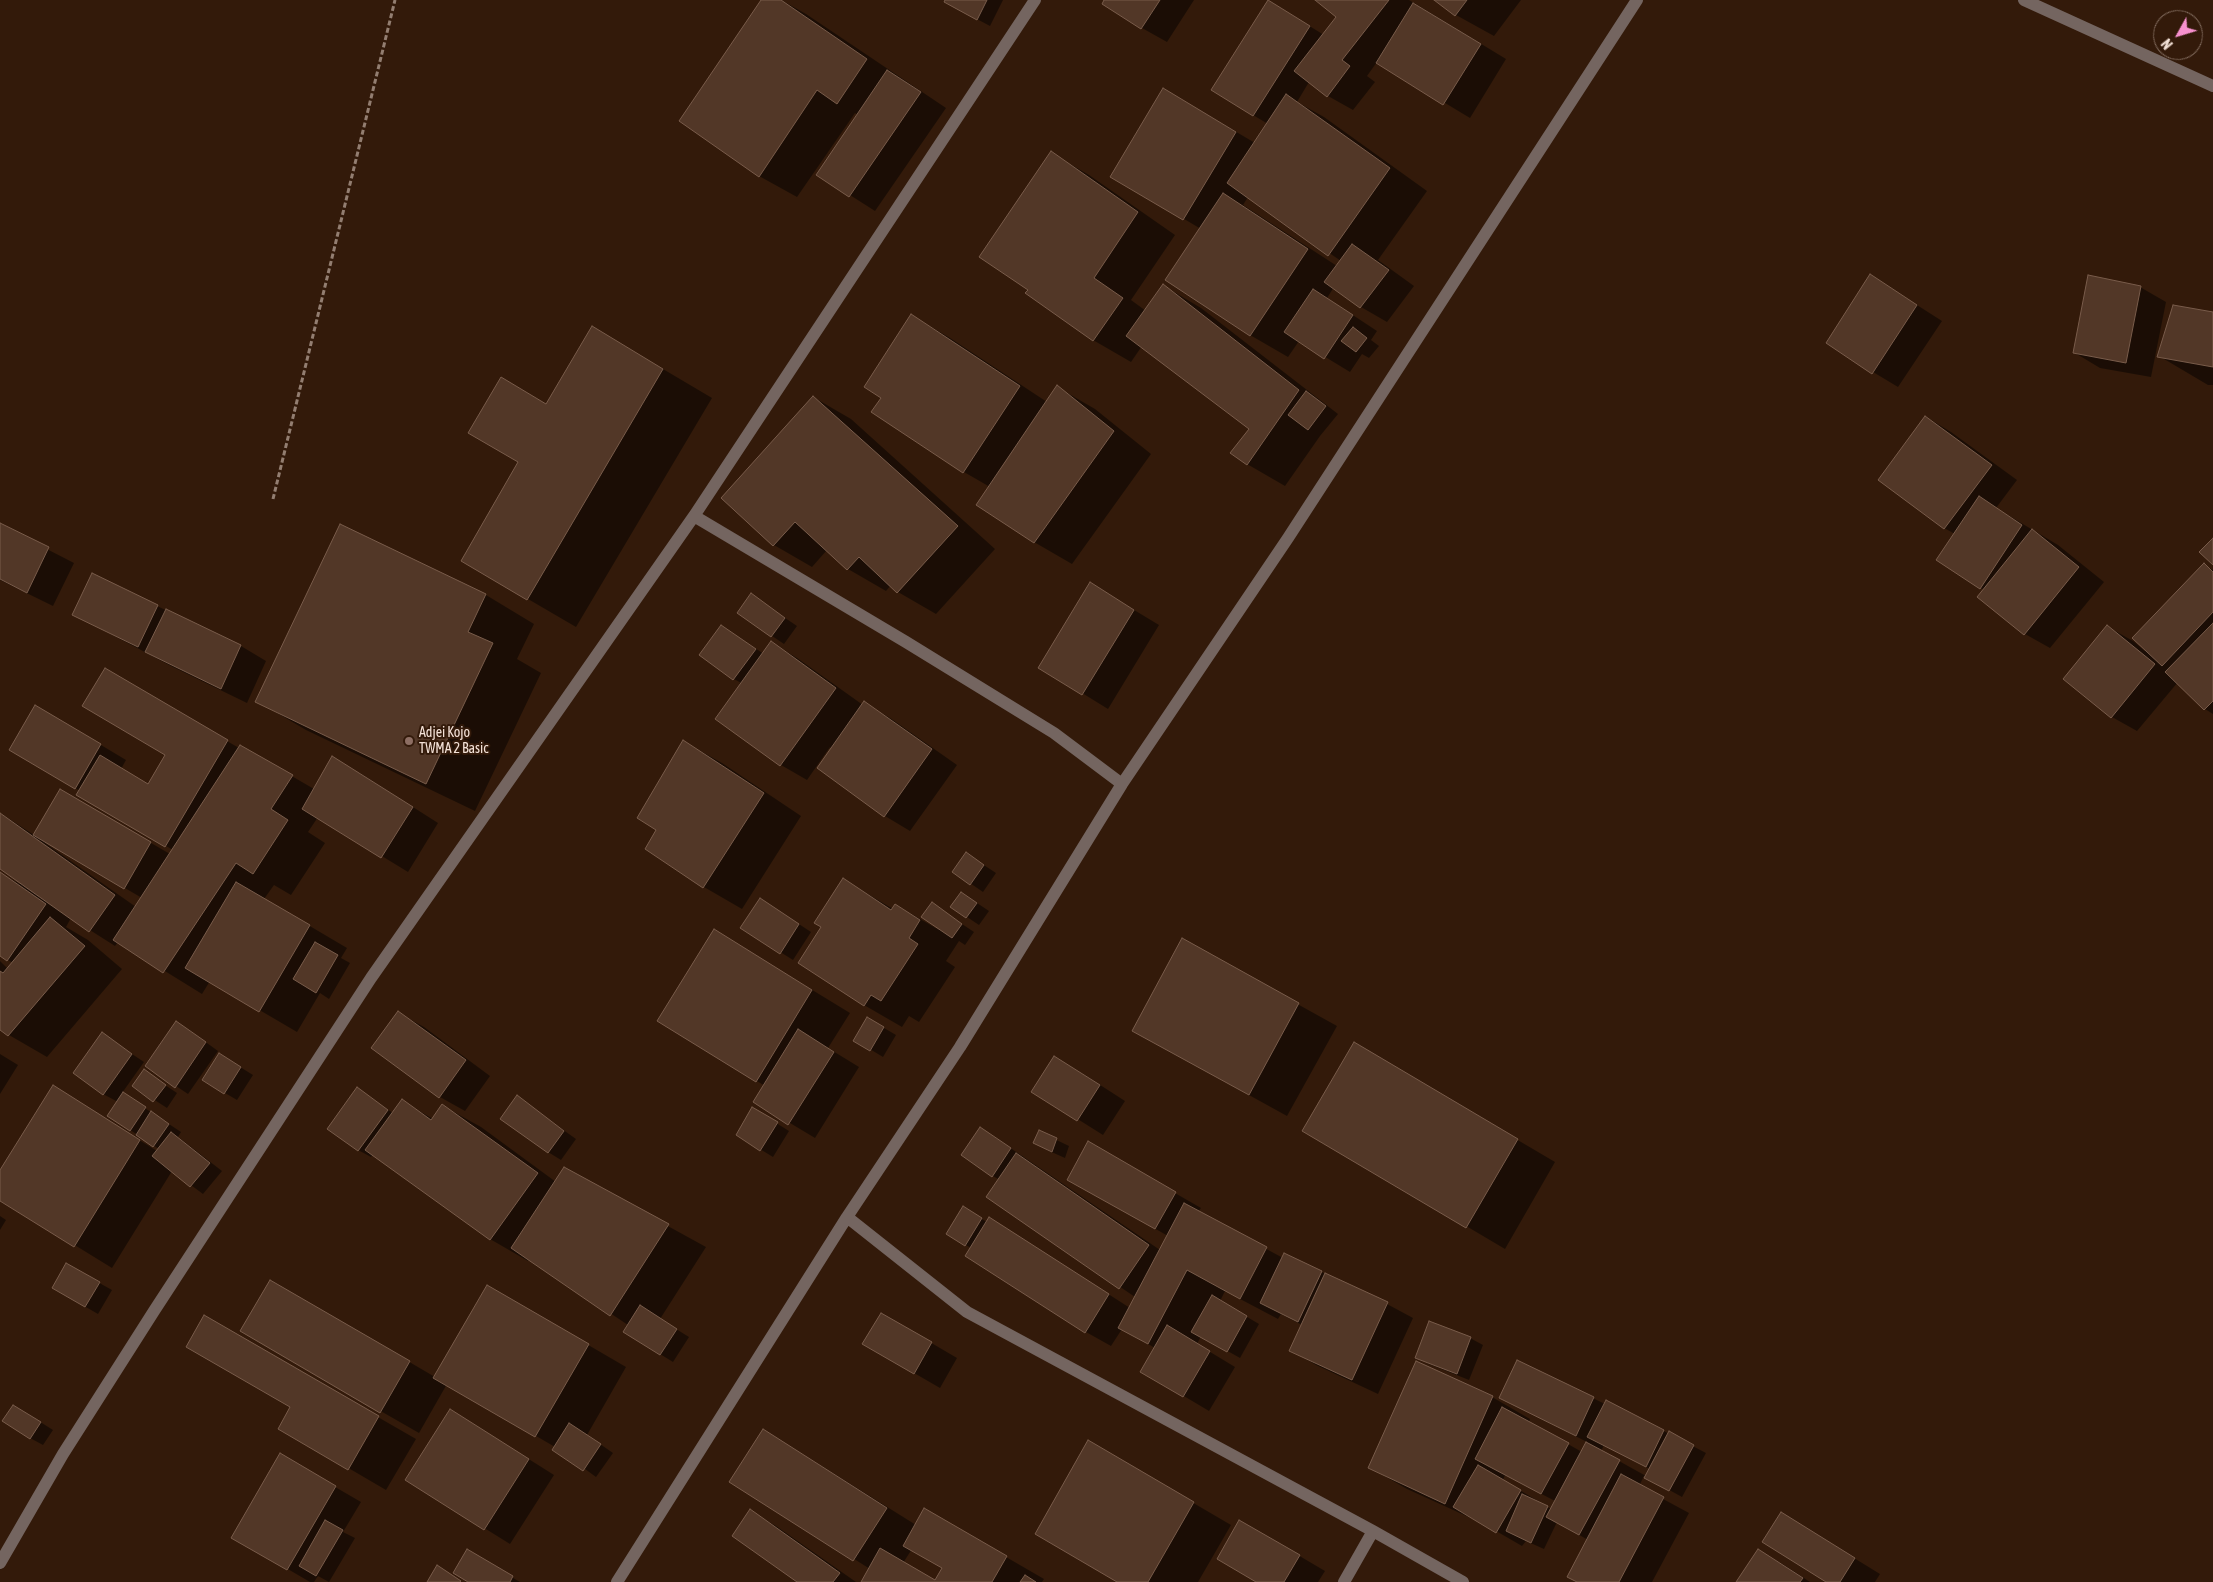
<!DOCTYPE html>
<html>
<head>
<meta charset="utf-8">
<style>
	body { margin:0 }
	#map { position:relative; width:2213px; height:1582px; overflow:hidden; background:#331a0a; font-family:"Asap Condensed",sans-serif }
	canvas { display:block }
	.north { position:absolute; left:2153px; top:10px; width:50px; height:50px; box-sizing:border-box; background:#331a0a; border:1px solid #806a5c; border-radius:50%; rotate:231deg; font-size:14px; font-weight:700; line-height:20px; text-align:center; color:#f4e2d8 }
	.north::after { content:''; display:block; margin:auto; width:18px; height:22px; background:#f790ce; clip-path:polygon(50% 0,100% 100%,50% 72%,0 100%) }
</style>
</head>
<body>
<div id="map">
<canvas width="2213" height="1582"></canvas>
<div class="north">N</div>
</div>
<script>
const g = document.querySelector('canvas').getContext('2d');
g.lineJoin = 'round';
function fill(path, color) { g.fillStyle = color; g.fill(path, 'evenodd'); }
const toPath = rows => new Path2D(rows.map(r => 'M' + r).join(''));
function strokePath(path, color, width, dash) { g.strokeStyle = color; g.lineWidth = width; g.lineCap = dash ? 'butt' : 'round'; g.setLineDash(dash || []); g.stroke(path); }
function label(font, color, halo, rows, align = 'center') {
  g.font = font + ' "Asap Condensed",sans-serif'; g.lineWidth = 4; g.setLineDash([]); g.textBaseline = 'middle'; g.strokeStyle = halo; g.fillStyle = color; for (const [text, x, y, turn = 0] of rows) {
    g.save(); g.translate(x, y); g.rotate((+turn || 0) * Math.PI / 180); g.textAlign = isNaN(turn) ? turn : align; if (halo) g.strokeText(text, 0, 0); g.fillText(text, 0, 0); g.restore();
  }
}
const shadow = toPath([
	[763,0,781,0,806,14,946,108,875,211,817,174,858,115,855,113,797,197,759,176],
	[946,0,1003,0,990,26,958,9],
	[1106,0,1194,0,1167,42,1142,28],
	[1317,0,1409,0,1506,59,1470,118,1377,62,1367,76,1375,82,1353,110,1328,96,1309,82,1297,102,1324,117,1427,191,1378,260,1414,286,1387,322,1361,307,1334,287,1327,298,1377,331,1371,340,1379,346,1369,358,1362,354,1350,372,1299,341,1288,357,1250,335,1201,229,1112,176,1201,111,1255,143,1268,124,1253,115,1269,1,1324,35,1338,17],
	[1248,197,1341,261,1337,266,1243,205],
	[1436,0,1521,0,1494,36,1456,15],
	[1051,153,1089,175,1175,235,1131,300,1146,311,1164,286,1201,308,1338,414,1320,436,1285,486,1247,464,1250,428,1142,346,1131,362,1093,340,1029,290],
	[2140,287,2166,302,2151,377,2100,368,2075,353],
	[1895,291,1942,321,1898,387,1873,372],
	[2213,313,2213,385,2208,385,2159,356],
	[912,316,950,338,1047,402,1057,387,1095,409,1151,454,1072,564,1034,542,990,487,964,472,882,397],
	[641,356,712,398,576,627,528,599,520,462,547,405],
	[813,397,851,419,995,549,936,614,898,592,891,585,886,591,848,569,827,550,812,567,774,545,722,498],
	[1926,417,1951,432,2017,480,1996,508,2058,545,2104,582,2050,648,2025,634,1984,590,1938,560,1955,534,1944,528],
	[0,525,74,563,53,606,0,580],
	[340,526,486,595,534,624,517,659,541,673,475,811,306,730,257,701],
	[2204,565,2213,570,2213,714,2205,709,2178,682,2137,731,2112,717,2108,627,2133,641,2145,651],
	[92,575,241,646,266,661,247,703,173,667,73,614],
	[1091,584,1159,625,1108,709,1040,667],
	[751,595,797,626,784,644,738,613],
	[721,626,764,654,772,643,797,658,863,705,864,703,890,718,957,765,910,831,885,816,830,747,807,780,781,765,717,719,743,684,734,679],
	[143,692,239,748,240,746,314,789,358,772,438,823,408,872,318,817,308,832,325,843,291,895,274,885,264,899,347,948,341,958,350,963,329,999,320,993,297,1032,210,981,202,994,118,942,115,946,71,918,66,927,88,940,122,969,47,1057,9,1035,0,1028,0,961,8,969,13,963,0,955,0,873,20,884,21,883,0,868,0,813,34,835,60,790,170,854,173,850,78,795,80,791,10,749,61,721,126,760,121,769,149,785,166,755],
	[46,842,142,898,136,907,45,843],
	[684,742,722,763,801,816,742,909,704,887,646,849,657,830],
	[967,854,996,873,983,892,954,872],
	[844,880,893,909,896,905,939,930,932,904,974,932,965,945,959,941,946,961,955,967,919,1022,909,1016,902,1027,864,1005,822,927],
	[974,901,989,911,979,925,952,907],
	[773,907,811,932,793,960,742,928],
	[714,930,850,1013,828,1048,859,1067,815,1138,755,1102,765,1086,659,1021],
	[1182,940,1337,1026,1287,1116,1171,1052],
	[398,1013,424,1027,490,1076,465,1111,440,1097],
	[867,1018,896,1035,883,1057,855,1040],
	[189,1030,218,1051,188,1094,176,1086],
	[102,1034,144,1062,122,1093,181,1132,178,1137,222,1171,203,1194,172,1171,112,1268,0,1199,0,1173,53,1087,157,1151,159,1149,109,1116,118,1102,103,1094],
	[0,1054,18,1065,0,1094],
	[232,1062,253,1075,237,1100,225,1093],
	[1392,1066,1555,1162,1505,1249,1304,1130],
	[144,1071,177,1093,167,1108,133,1086],
	[1080,1072,1125,1101,1103,1135,1033,1091],
	[357,1089,393,1113,402,1101,433,1119,443,1106,481,1127,556,1182,564,1169,706,1247,660,1319,689,1337,673,1362,660,1354,628,1325,529,1259,528,1261,490,1239,373,1154,371,1157,358,1150],
	[517,1097,576,1139,561,1160,548,1152],
	[765,1116,789,1131,773,1157,737,1135],
	[981,1128,1160,1250,1168,1236,1068,1179,1088,1143,1201,1208,1198,1212,1283,1258,1285,1254,1387,1304,1413,1318,1378,1394,1316,1365,1291,1350,1302,1325,1281,1314,1278,1319,1225,1291,1220,1301,1259,1324,1240,1358,1201,1336,1197,1344,1235,1367,1209,1411,1142,1371,1155,1348,1122,1329,1111,1346,1086,1332,971,1248,947,1234,963,1208,987,1222,1015,1234,1130,1308,1135,1297,988,1197,1000,1180,993,1176],
	[1040,1132,1069,1146,1065,1158,1047,1150],
	[0,1216,6,1220,0,1230],
	[67,1265,112,1290,98,1314,53,1288],
	[271,1281,435,1377,487,1286,626,1367,587,1435,613,1453,596,1477,555,1447,447,1384,419,1433,241,1331],
	[882,1314,957,1358,940,1388,864,1344],
	[204,1317,416,1439,386,1490,280,1428,292,1407],
	[1470,1338,1483,1345,1469,1380,1429,1364,1416,1357],
	[1518,1362,1605,1404,1606,1401,1706,1453,1682,1497,1644,1476,1639,1486,1689,1513,1652,1582,1578,1582,1588,1540,1557,1522,1544,1549,1526,1541,1522,1546,1484,1524,1407,1489,1369,1467,1492,1397,1530,1419,1529,1422,1582,1452,1587,1442,1501,1398],
	[1604,1445,1650,1469,1646,1476,1601,1451],
	[1505,1475,1555,1501,1551,1509,1503,1480],
	[451,1410,554,1475,510,1544,407,1480],
	[26,1413,53,1430,43,1445,30,1438],
	[764,1430,916,1525,925,1510,1044,1579,1042,1582,862,1582,870,1569,731,1481],
	[912,1549,944,1568,936,1582,903,1563],
	[1089,1442,1231,1525,1198,1582,1119,1582],
	[280,1455,361,1502,343,1532,355,1538,329,1582,318,1576,314,1582,310,1582,233,1537],
	[750,1511,776,1526,856,1582,799,1582],
	[1781,1513,1880,1574,1875,1582,1828,1582],
	[1240,1521,1325,1571,1318,1582,1258,1582],
	[1758,1550,1784,1565,1810,1582,1737,1582],
	[467,1551,520,1582,470,1582]
]);
const building = toPath([
	[761,0,781,0,867,59,837,104,817,90,759,177,679,121,761,0],
	[945,0,987,0,977,20,944,2,945,0],
	[1104,0,1160,0,1141,29,1102,4,1104,0],
	[1268,0,1310,26,1253,116,1211,90,1268,0],
	[1315,0,1389,0,1342,60,1350,66,1327,97,1294,71,1336,17,1315,0],
	[1434,0,1467,0,1455,16,1434,0],
	[1413,3,1481,44,1443,105,1376,63,1413,3],
	[887,70,921,92,849,197,816,175,887,70],
	[1163,88,1236,132,1183,220,1110,177,1163,88],
	[1286,94,1390,168,1328,256,1227,183,1286,94],
	[1051,151,1138,212,1094,278,1123,298,1093,341,1025,293,1028,290,979,257,1051,151],
	[1223,193,1308,249,1250,336,1165,280,1223,193],
	[1352,244,1389,270,1360,308,1324,282,1352,244],
	[1870,274,1917,305,1872,374,1826,343,1870,274],
	[2088,275,2141,286,2126,363,2073,353,2088,275],
	[1163,284,1299,390,1247,465,1230,453,1249,429,1126,336,1163,284],
	[1313,289,1353,315,1324,359,1284,332,1313,289],
	[2173,305,2213,312,2213,367,2157,357,2173,305],
	[911,314,1020,386,963,473,871,412,881,398,864,387,911,314],
	[592,326,663,369,527,600,461,561,518,462,468,433,501,377,546,404,592,326],
	[1353,327,1367,338,1356,352,1341,341,1353,327],
	[1057,385,1114,431,1034,543,976,505,1057,385],
	[1306,391,1326,406,1308,430,1288,415,1306,391],
	[813,396,958,526,897,593,859,557,847,570,795,522,773,546,721,498,813,396],
	[1925,416,1992,465,1944,529,1878,480,1925,416],
	[1979,496,2022,525,1980,589,1936,560,1979,496],
	[0,523,49,547,27,593,0,579,0,523],
	[340,524,486,594,468,632,493,643,426,784,255,702,340,524],
	[2032,529,2079,567,2024,635,1977,597,2032,529],
	[2213,538,2213,565,2199,552,2213,538],
	[2204,563,2213,572,2213,612,2162,666,2132,638,2204,563],
	[92,573,158,605,138,647,72,615,92,573],
	[1090,582,1134,610,1082,695,1038,668,1090,582],
	[751,593,785,618,771,637,737,613,751,593],
	[166,609,241,645,221,689,145,652,166,609],
	[2213,623,2213,701,2204,710,2165,672,2213,623],
	[721,625,756,649,733,680,699,655,721,625],
	[2107,625,2155,664,2111,718,2063,679,2107,625],
	[771,641,836,688,780,766,715,719,771,641],
	[105,668,228,740,165,847,76,795,100,755,148,784,165,755,82,706,105,668],
	[864,701,932,749,884,817,817,768,864,701],
	[35,705,101,744,75,789,9,750,35,705],
	[683,740,764,793,703,888,645,849,656,830,637,818,683,740],
	[240,745,293,775,271,809,288,820,253,874,236,863,163,973,113,940,240,745],
	[332,756,413,807,381,858,302,809,332,756],
	[60,789,151,842,124,889,33,835,60,789],
	[0,813,115,895,89,932,0,869,0,813],
	[966,852,984,865,970,885,952,872,966,852],
	[0,872,46,904,7,961,0,956,0,872],
	[843,878,891,910,895,904,920,920,909,938,918,944,881,1001,871,995,864,1006,798,963,821,927,814,923,843,878],
	[236,882,310,925,259,1012,185,968,236,882],
	[961,892,977,903,966,918,950,907,961,892],
	[760,898,799,924,780,954,740,928,760,898],
	[932,902,962,924,952,938,921,917,932,902],
	[50,917,85,946,8,1036,0,1030,0,971,3,973,50,917],
	[714,929,812,990,756,1082,657,1021,714,929],
	[1182,938,1299,1003,1249,1095,1132,1031,1182,938],
	[315,942,338,955,316,993,293,979,315,942],
	[398,1011,466,1060,439,1098,371,1048,398,1011],
	[867,1017,884,1027,870,1051,853,1041,867,1017],
	[176,1021,206,1042,175,1088,145,1066,176,1021],
	[798,1029,834,1052,788,1125,753,1102,798,1029],
	[102,1032,132,1054,103,1095,73,1073,102,1032],
	[1354,1042,1518,1139,1466,1228,1302,1131,1354,1042],
	[219,1053,241,1067,224,1094,202,1080,219,1053],
	[1054,1056,1100,1085,1077,1121,1031,1092,1054,1056],
	[144,1069,166,1085,153,1102,132,1086,144,1069],
	[53,1085,140,1140,74,1247,0,1201,0,1170,53,1085],
	[357,1087,388,1110,358,1151,327,1129,357,1087],
	[123,1092,146,1107,130,1131,107,1116,123,1092],
	[517,1095,564,1131,548,1153,500,1119,517,1095],
	[402,1099,431,1120,442,1104,538,1173,490,1240,365,1150,402,1099],
	[752,1107,778,1122,760,1151,736,1135,752,1107],
	[151,1111,169,1124,153,1147,136,1135,151,1111],
	[980,1127,1011,1148,992,1177,961,1155,980,1127],
	[1039,1130,1057,1138,1052,1152,1033,1143,1039,1130],
	[171,1132,210,1163,190,1187,152,1156,171,1132],
	[1088,1141,1176,1192,1155,1229,1067,1180,1088,1141],
	[1016,1153,1149,1245,1119,1289,986,1197,1016,1153],
	[564,1167,669,1224,610,1316,511,1248,564,1167],
	[1184,1203,1267,1247,1240,1299,1187,1270,1148,1344,1118,1328,1184,1203],
	[963,1206,982,1218,965,1246,946,1234,963,1206],
	[989,1217,1109,1294,1085,1333,965,1256,989,1217],
	[1284,1253,1322,1271,1298,1322,1260,1303,1284,1253],
	[66,1263,100,1282,85,1307,52,1288,66,1263],
	[1325,1273,1388,1302,1352,1380,1289,1351,1325,1273],
	[270,1280,410,1361,380,1413,240,1331,270,1280],
	[487,1285,589,1344,535,1437,433,1378,487,1285],
	[1212,1295,1247,1316,1227,1352,1191,1332,1212,1295],
	[640,1305,677,1329,660,1355,623,1332,640,1305],
	[881,1313,932,1342,914,1374,862,1344,881,1313],
	[204,1315,379,1416,348,1470,278,1429,290,1407,186,1347,204,1315],
	[1429,1321,1471,1337,1457,1374,1415,1358,1429,1321],
	[1167,1325,1210,1351,1183,1397,1140,1372,1167,1325],
	[1517,1360,1594,1397,1576,1436,1499,1398,1517,1360],
	[1416,1361,1493,1396,1445,1504,1368,1468,1416,1361],
	[1606,1400,1664,1430,1646,1467,1587,1437,1606,1400],
	[13,1405,41,1422,30,1439,2,1421,13,1405],
	[1502,1407,1569,1443,1541,1494,1475,1459,1502,1407],
	[450,1409,529,1459,484,1530,405,1480,450,1409],
	[569,1423,601,1444,583,1471,552,1450,569,1423],
	[763,1429,887,1508,853,1561,729,1482,763,1429],
	[1669,1431,1694,1445,1669,1491,1644,1478,1669,1431],
	[1088,1440,1194,1502,1148,1582,1117,1582,1035,1534,1088,1440],
	[1586,1442,1620,1460,1579,1535,1546,1517,1586,1442],
	[280,1453,336,1486,287,1570,231,1538,280,1453],
	[1478,1465,1521,1490,1496,1533,1453,1507,1478,1465],
	[1621,1474,1664,1497,1619,1582,1577,1582,1567,1577,1621,1474],
	[1522,1494,1548,1506,1531,1543,1506,1531,1522,1494],
	[924,1508,1007,1556,992,1582,861,1582,880,1548,935,1580,942,1568,903,1546,924,1508],
	[750,1509,840,1573,833,1582,797,1582,732,1536,750,1509],
	[1781,1512,1855,1558,1840,1582,1826,1582,1762,1542,1781,1512],
	[325,1520,343,1530,316,1576,299,1566,325,1520],
	[1239,1520,1300,1555,1284,1582,1256,1582,1217,1559,1239,1520],
	[467,1549,513,1576,510,1582,468,1582,453,1573,467,1549],
	[1758,1549,1803,1578,1800,1582,1736,1582,1758,1549],
	[437,1565,461,1581,460,1582,427,1582,437,1565],
	[1025,1575,1036,1582,1020,1582,1025,1575]
]);
const path = toPath([
	[273,499,395,0]
]);
const minor = toPath([
	[2024,0,2213,86],
	[694,516,906,642,1054,733,1122,784],
	[847,1217,967,1312,1373,1531,1463,1582],
	[0,1563,63,1454,154,1311,371,978,694,516,1035,0],
	[617,1582,847,1217,960,1047,1122,784,1288,538,1637,0],
	[1344,1582,1373,1531]
]);
const markers = [
	[409,741,5,"#8d6e63"]
];
const poiNames = [
	["Adjei Kojo",419,733],
	["TWMA 2 Basic",419,749]
];
fill(shadow, '#0007');
fill(building, '#523727');
strokePath(building, '#795c4b', 1);
strokePath(path, '#937e71', 3, [5, 2.5]);
strokePath(minor, '#746560', 12);
for (const [x, y, r, color] of markers) { const dot = new Path2D(); dot.arc(x, y, r, 0, 2 * Math.PI); g.fillStyle = color; g.fill(dot); strokePath(dot, '#331a0a', 2); }
label('14px', '#f4e2d8', '#331a0a', poiNames, 'left');
</script>
</body>
</html>
